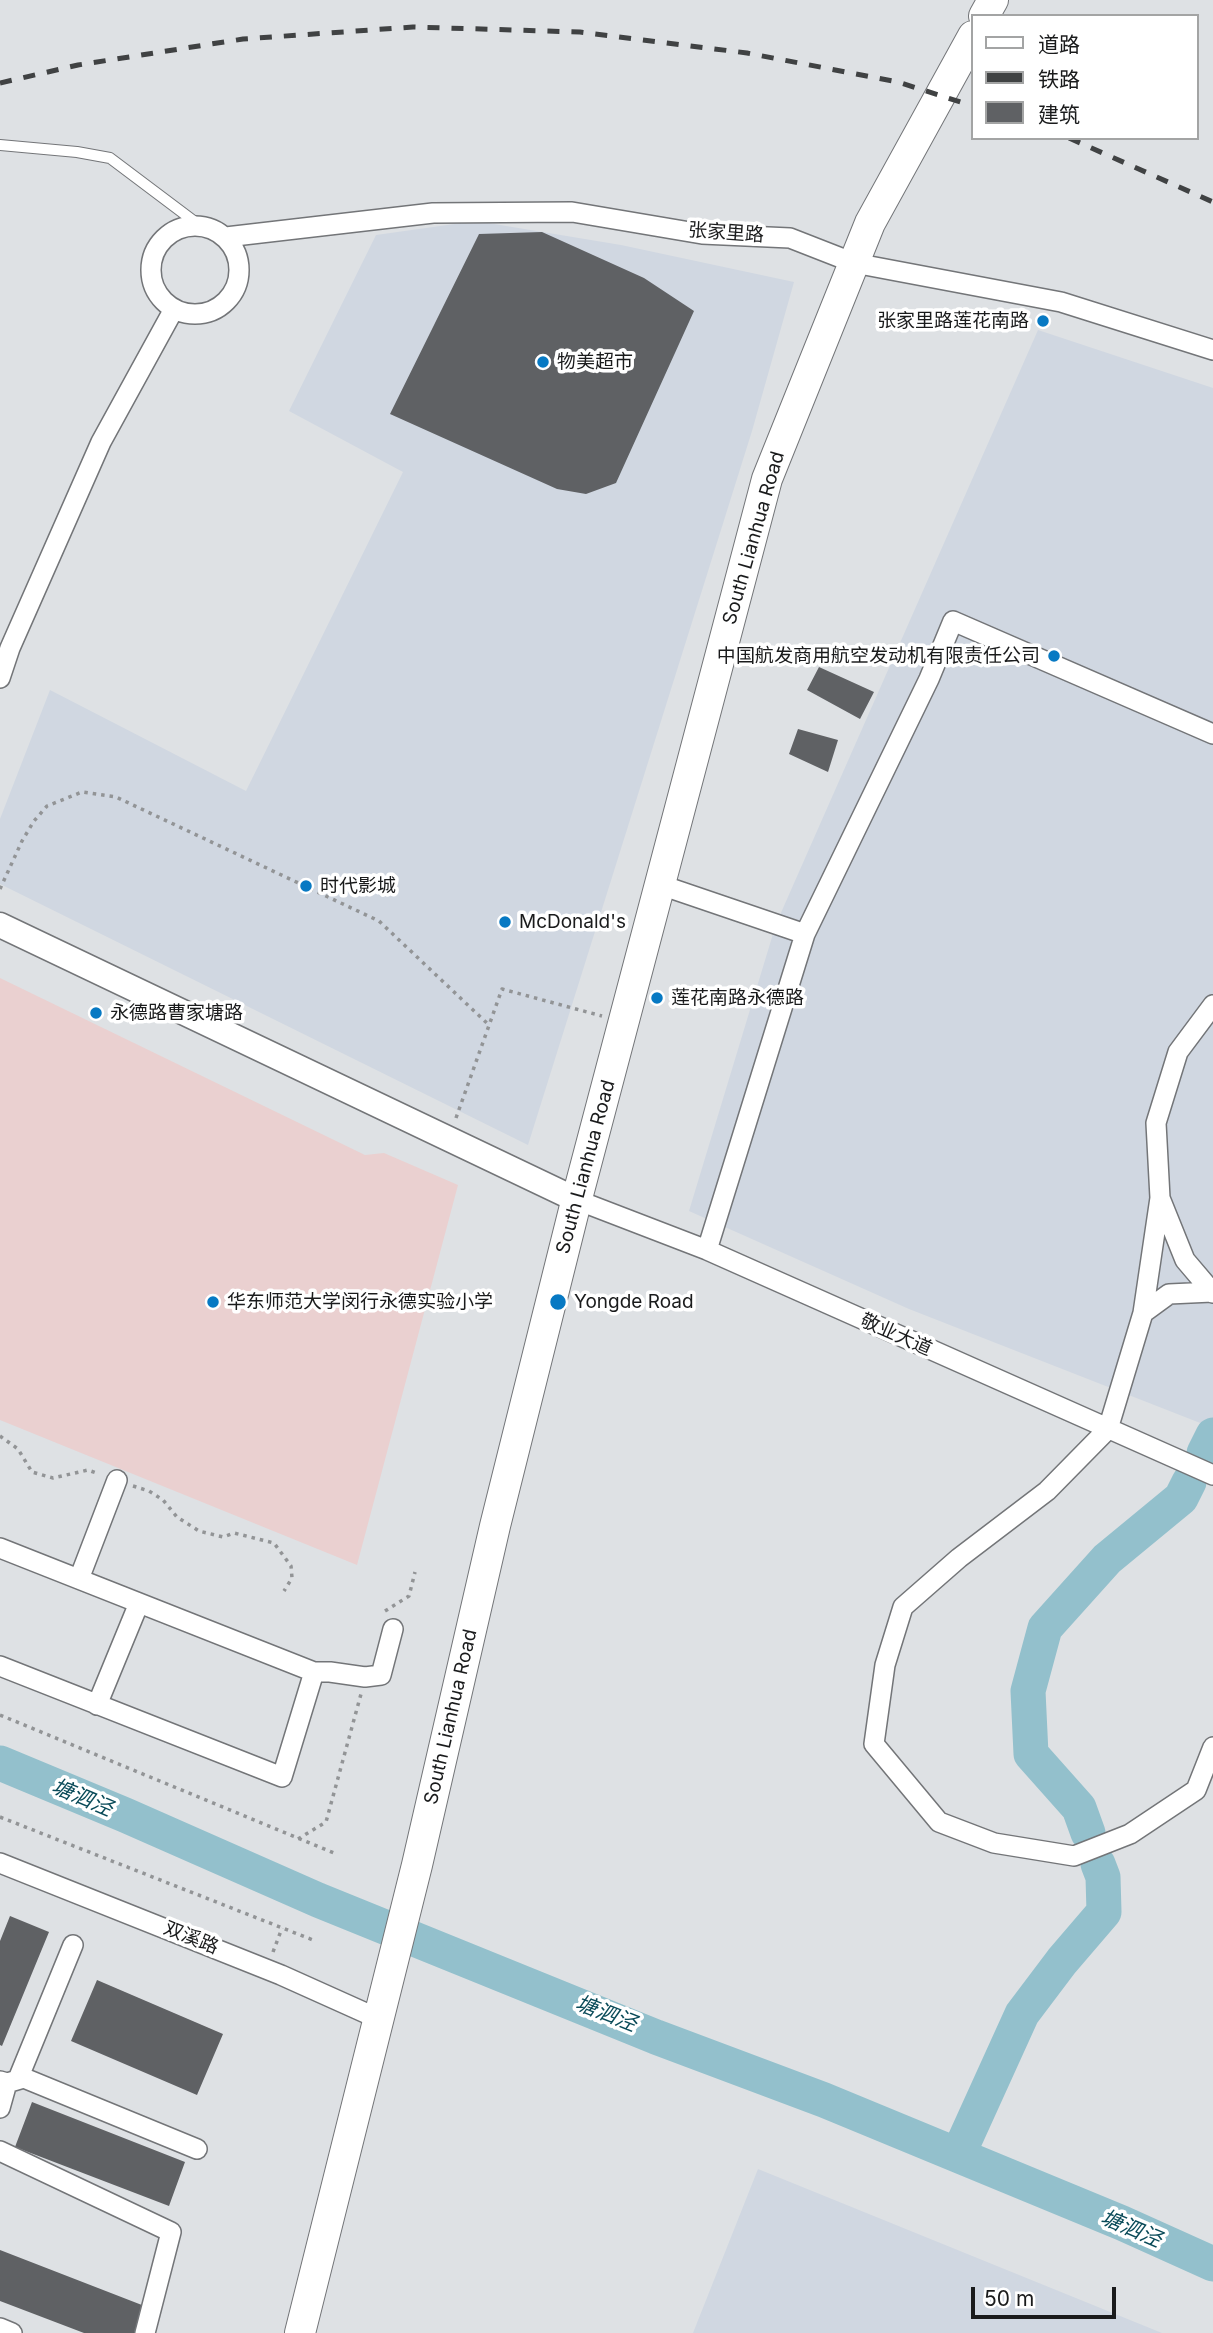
<!DOCTYPE html>
<html>
<head>
<meta charset="utf-8">
<style>
	body { margin:0 }
	#map { position:relative; width:1213px; height:2333px; overflow:hidden; background:#dee1e4; font-family:Inter,"Noto Sans SC",sans-serif }
	canvas { display:block }
	.legend { position:absolute; left:971px; top:14px; width:228px; height:126px; box-sizing:border-box; background:#fff; border:2px solid #a3a4a4; margin:0; padding:9px 12px; list-style:none; font-size:21px; color:#1a1b1c }
	.legend li { display:flex; align-items:center; gap:14px; height:35px }
	.legend b { width:35px; border:2px solid #a3a4a4 }
	.scale { position:absolute; left:971px; top:2287px; width:145px; height:32px; box-sizing:border-box; border:4px solid #1a1b1c; border-top:0; padding-left:9px; font-size:21px; line-height:24px; white-space:nowrap; color:#1a1b1c; -webkit-text-stroke:5px #fff; paint-order:stroke }
</style>
</head>
<body>
<div id="map">
<canvas width="1213" height="2333"></canvas>
<ul class="legend">
<li><b style="height:9px;background:#fff"></b>道路</li>
<li><b style="height:9px;background:#404243"></b>铁路</li>
<li><b style="height:19px;background:#5f6164"></b>建筑</li>
</ul>
<div class="scale">50 m</div>
</div>
<script>
const g = document.querySelector('canvas').getContext('2d');
g.lineJoin = 'round';
function fill(path, color) { g.fillStyle = color; g.fill(path, 'evenodd'); }
const toPath = rows => new Path2D(rows.map(r => 'M' + r).join(''));
function strokePath(path, color, width, dash) { g.strokeStyle = color; g.lineWidth = width; g.lineCap = dash ? 'butt' : 'round'; g.setLineDash(dash || []); g.stroke(path); }
function label(font, color, halo, rows, align = 'center') {
  g.font = font + ' Inter,"Noto Sans SC",sans-serif'; g.lineWidth = 7; g.setLineDash([]); g.textBaseline = 'middle'; g.strokeStyle = halo; g.fillStyle = color; for (const [text, x, y, turn = 0] of rows) {
    g.save(); g.translate(x, y); g.rotate((+turn || 0) * Math.PI / 180); g.textAlign = isNaN(turn) ? turn : align; if (halo) g.strokeText(text, 0, 0); g.fillText(text, 0, 0); g.restore();
  }
}
const built = toPath([
	[476,221,621,245,794,282,752,431,528,1145,0,884,0,819,50,690,246,791,403,472,289,411,376,235],
	[1038,330,1213,388,1213,1428,909,1309,689,1211,776,924],
	[758,2169,1162,2333,693,2333]
]);
const education = toPath([
	[0,978,365,1155,384,1153,458,1185,357,1565,0,1420]
]);
const river = toPath([
	[1204,1453,1213,1435],
	[0,1763,125,1815,318,1900,656,2037,824,2100,1122,2223,1213,2264],
	[1088,1833,1079,1808,1031,1754,1028,1691,1045,1628,1107,1559,1181,1498,1189,1482],
	[958,2155,1022,2014,1062,1961,1104,1912,1103,1877,1098,1864]
]);
const building = toPath([
	[542,232,644,278,694,311,616,483,586,494,557,489,390,414,479,234],
	[819,667,874,692,860,719,807,690],
	[798,729,838,740,828,772,789,754],
	[10,1916,49,1932,2,2046,0,2045,0,1941],
	[97,1980,223,2034,197,2095,71,2041],
	[32,2102,185,2162,169,2206,15,2147],
	[0,2250,147,2307,137,2333,84,2333,0,2301]
]);
const path = toPath([
	[0,889,22,841,34,821,47,806,82,792,116,797,379,921,490,1026],
	[456,1118,502,989,602,1016],
	[0,1436,18,1449,32,1472,53,1478,88,1470,99,1474],
	[133,1486,149,1491,163,1500,177,1517,199,1531,223,1537,234,1533,274,1543,291,1566,292,1578,284,1591],
	[385,1611,409,1596,415,1572],
	[0,1715,334,1853],
	[0,1817,313,1940],
	[298,1839,326,1822,361,1694],
	[273,1952,282,1928]
]);
const service = toPath([
	[0,145,77,152,110,158,199,225]
]);
const minor = toPath([
	'151 270a44 44 0 1 1 88 0a44 44 0 1 1-88 0Z',
	[226,237,433,213,572,212,702,234,790,238,854,263,1061,302,1213,350],
	[0,678,10,648,101,442,174,309],
	[661,885,805,934,707,1250],
	[805,934,929,679,953,621,1213,734],
	[1213,1005,1178,1052,1156,1123,1160,1198,1185,1260,1213,1293],
	[1160,1198,1143,1313,1108,1429,1047,1491,959,1558,903,1607,885,1665,874,1744,939,1822,994,1843,1074,1856,1130,1834,1196,1790,1213,1747],
	[577,1200,707,1250,1213,1475],
	[1143,1313,1169,1294,1212,1292],
	[0,1548,314,1672,330,1672,365,1677,381,1675,393,1629],
	[79,1579,117,1480],
	[0,1666,282,1777,314,1672],
	[97,1705,139,1603],
	[0,1863,281,1975,379,2019],
	[18,2079,73,1945],
	[0,2081,7,2083,0,2108],
	[7,2083,24,2078,197,2149],
	[0,2151,171,2232,145,2333],
	[0,2328,12,2333]
]);
const tertiary = toPath([
	[0,925,577,1200]
]);
const primary = toPath([
	[984,16,993,0],
	[300,2333,417,1865,495,1526,576,1202,767,479,870,223,973,36]
]);
const rail = toPath([
	[0,83,78,65,243,39,413,27,580,32,747,53,898,82,973,106],
	[1069,138,1213,202]
]);
const markers = [
	[1043,321,7,"#0779c3"],
	[543,362,7,"#0779c3"],
	[1054,656,7,"#0779c3"],
	[306,886,7,"#0779c3"],
	[505,922,7,"#0779c3"],
	[657,998,7,"#0779c3"],
	[96,1013,7,"#0779c3"],
	[213,1302,7,"#0779c3"],
	[558,1302,9,"#0779c3"]
];
const streetNames = [
	["张家里路",726,233,4],
	["South Lianhua Road",754,538,-74],
	["South Lianhua Road",586,1167,-75],
	["敬业大道",896,1335,24],
	["South Lianhua Road",451,1717,-77],
	["双溪路",191,1938,22]
];
const poiNames = [
	["张家里路莲花南路",1029,321,"right"],
	["物美超市",557,362],
	["中国航发商用航空发动机有限责任公司",1040,656,"right"],
	["时代影城",320,886],
	["McDonald's",519,922],
	["莲花南路永德路",671,998],
	["永德路曹家塘路",110,1013],
	["华东师范大学闵行永德实验小学",227,1302],
	["Yongde Road",574,1302]
];
const waterNames = [
	["塘泗泾",82,1798,23],
	["塘泗泾",606,2014,21],
	["塘泗泾",1131,2229,23]
];
fill(built, '#d0d7e1');
fill(education, '#ead0d0');
strokePath(river, '#93c0cc', 35);
fill(building, '#5f6164');
strokePath(service, '#737578', 12);
strokePath(minor, '#737578', 22);
strokePath(tertiary, '#737578', 27);
strokePath(primary, '#737578', 32);
strokePath(path, '#929496', 3.5, [3.5, 5]);
strokePath(service, '#fff', 10);
strokePath(minor, '#fff', 19);
strokePath(tertiary, '#fff', 24);
strokePath(primary, '#fff', 30);
strokePath(rail, '#404243', 5, [12, 12]);
for (const [x, y, r, color] of markers) { const dot = new Path2D(); dot.arc(x, y, r, 0, 2 * Math.PI); g.fillStyle = color; g.fill(dot); strokePath(dot, '#fff', 2.5); }
label('19px', '#1a1b1c', '#fff', streetNames);
label('19px', '#1a1b1c', '#fff', poiNames, 'left');
label('italic 21px', '#0a4b59', '#fff', waterNames);
</script>
</body>
</html>
